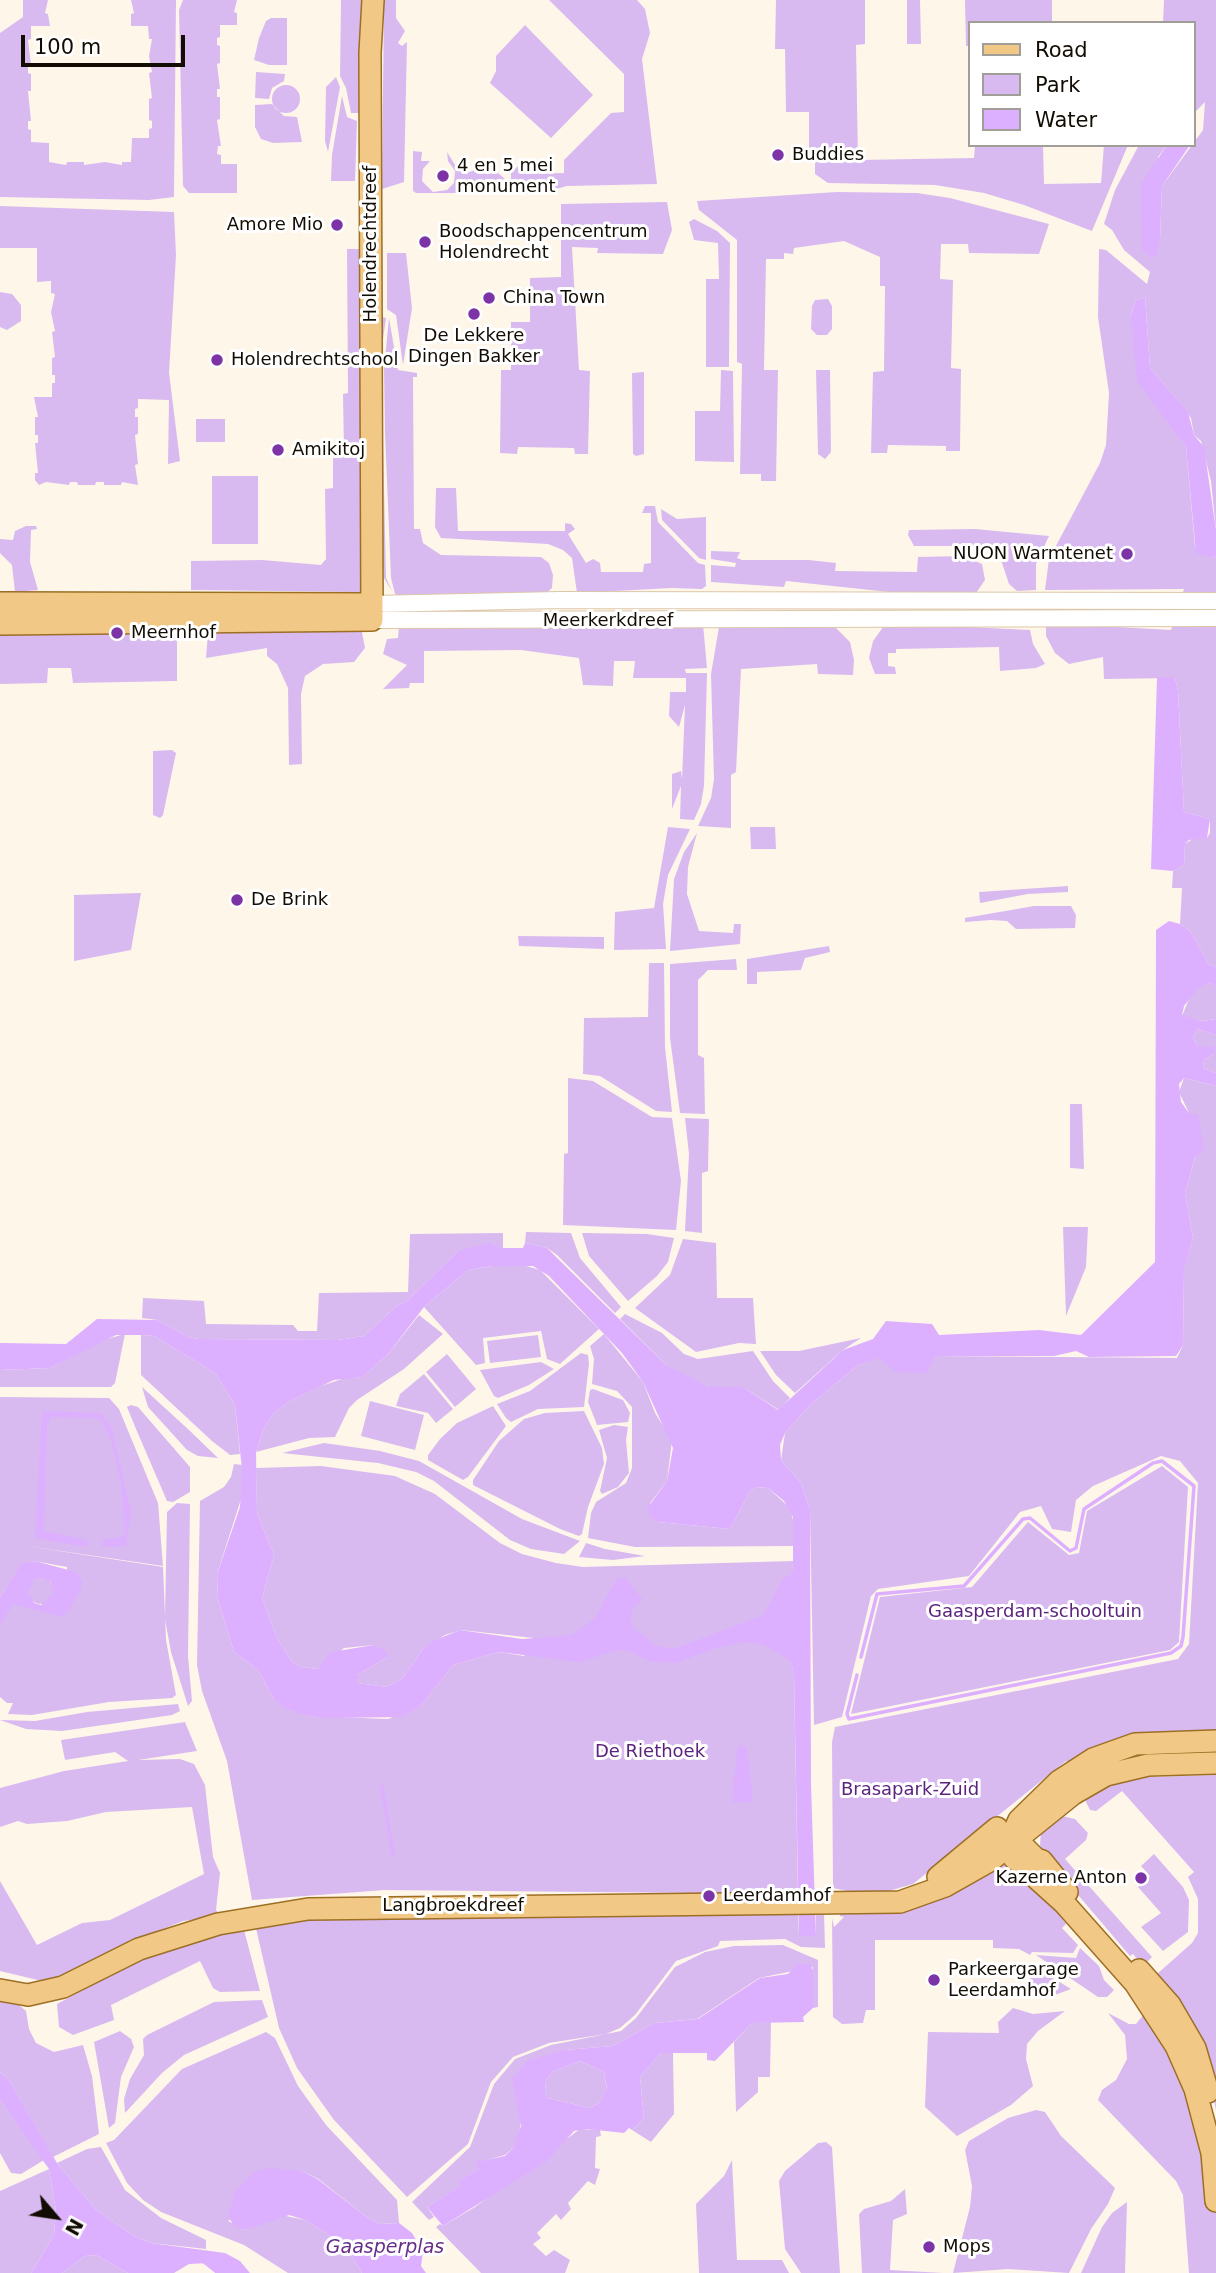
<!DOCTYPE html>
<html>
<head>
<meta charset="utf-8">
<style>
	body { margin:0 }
	#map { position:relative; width:1216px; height:2273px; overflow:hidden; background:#fff6ea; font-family:"DejaVu Sans",sans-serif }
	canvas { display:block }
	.legend { position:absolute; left:968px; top:21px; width:228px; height:126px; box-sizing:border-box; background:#fff; border:2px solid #a19e9a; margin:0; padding:9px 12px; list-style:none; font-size:21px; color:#130c03 }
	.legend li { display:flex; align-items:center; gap:14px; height:35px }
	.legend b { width:35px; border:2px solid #a19e9a }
	.north { position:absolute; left:21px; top:2182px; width:70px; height:70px; -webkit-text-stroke:5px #fff; paint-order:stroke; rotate:119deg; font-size:19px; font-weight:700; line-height:28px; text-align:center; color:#130c03 }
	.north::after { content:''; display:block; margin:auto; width:24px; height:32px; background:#130c03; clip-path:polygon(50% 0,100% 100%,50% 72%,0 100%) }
	.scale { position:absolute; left:21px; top:35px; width:164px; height:32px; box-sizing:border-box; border:4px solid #130c03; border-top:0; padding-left:9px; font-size:21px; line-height:24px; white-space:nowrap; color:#130c03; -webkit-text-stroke:5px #fff; paint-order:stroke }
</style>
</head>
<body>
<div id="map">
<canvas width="1216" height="2273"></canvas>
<ul class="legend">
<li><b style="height:9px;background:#f1c886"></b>Road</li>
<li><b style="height:19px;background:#d8baf0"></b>Park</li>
<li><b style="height:19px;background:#ddafff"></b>Water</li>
</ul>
<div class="north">N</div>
<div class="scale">100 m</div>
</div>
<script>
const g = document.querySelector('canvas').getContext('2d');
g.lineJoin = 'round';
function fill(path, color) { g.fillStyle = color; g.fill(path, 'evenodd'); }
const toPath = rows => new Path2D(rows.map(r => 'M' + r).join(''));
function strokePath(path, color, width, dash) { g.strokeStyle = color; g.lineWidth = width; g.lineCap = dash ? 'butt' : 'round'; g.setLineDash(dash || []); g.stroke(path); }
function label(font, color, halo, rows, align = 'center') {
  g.font = font + ' "DejaVu Sans",sans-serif'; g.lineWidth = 6; g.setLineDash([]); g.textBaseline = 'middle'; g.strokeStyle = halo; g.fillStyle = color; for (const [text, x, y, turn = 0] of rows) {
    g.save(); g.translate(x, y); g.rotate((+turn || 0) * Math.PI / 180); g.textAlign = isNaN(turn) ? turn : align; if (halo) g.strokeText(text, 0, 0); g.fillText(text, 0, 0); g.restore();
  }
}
const green = toPath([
	[23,0,48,0,45,13,48,14,50,26,31,26,31,39,28,40,31,65,28,65,28,73,31,74,31,91,28,91,31,121,28,121,28,129,31,130,31,142,49,143,49,162,66,165,67,162,84,162,84,165,105,162,122,165,122,162,131,162,132,138,149,138,149,129,152,128,152,121,149,120,149,99,152,98,149,73,152,72,149,56,152,39,149,39,148,26,131,26,131,14,134,13,131,0,176,0,174,197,149,200,0,197,0,33,23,17],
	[183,0,237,0,234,12,237,13,237,25,220,25,220,37,217,38,217,45,220,46,220,63,217,64,220,89,217,89,217,97,220,97,220,119,217,120,221,146,218,146,217,154,221,155,221,164,237,164,237,193,189,193,183,186,179,10],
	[341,0,362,0,365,72,360,113,351,113,346,88,340,76],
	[384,0,396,0,396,18,405,31,398,43,402,46,407,42,404,182,382,189],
	[549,0,637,0,645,9,650,33,642,59,657,184,567,186,538,194,511,194,511,173,518,166,526,174,564,173,564,160,611,113,624,112,624,74],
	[776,0,865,0,865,44,856,45,858,160,974,158,975,145,1043,145,1044,184,1101,183,1104,145,1128,145,1092,231,1024,205,984,193,935,185,828,183,815,174,815,158,809,157,809,112,786,112,785,49,775,49],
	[907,0,920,0,921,44,907,44],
	[965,0,1052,0,1052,23,969,23,969,46,966,46],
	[1164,0,1216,0,1216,530,1211,481,1201,441,1194,435,1191,418,1180,403,1150,368,1145,297,1136,300,1131,315,1167,419,1186,447,1195,546,1213,558,1216,556,1216,967,1209,965,1191,932,1180,924,1182,888,1172,888,1173,871,1184,865,1185,844,1194,838,1207,838,1210,833,1210,819,1184,812,1178,691,1175,678,1104,679,1103,657,1069,664,1055,653,1046,636,1046,623,1171,630,1184,589,1045,590,1049,559,1100,463,1106,445,1109,393,1098,317,1099,249,1106,250,1147,284,1150,272,1124,250,1112,230,1104,224,1115,190,1139,145,1167,145,1158,157,1160,240,1162,186,1203,130,1205,102,1193,114,1193,23,1163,23],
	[271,18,287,18,287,65,269,65,254,60,259,38,266,21],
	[525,25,593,95,551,138,490,83,496,71,496,56],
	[256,72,285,74,284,81,272,88,269,99,255,98],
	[336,77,340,87,328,152,325,141,326,87],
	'272 99a14 14 0 1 1 28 0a14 14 0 1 1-28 0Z',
	[342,96,347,117,357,121,355,181,331,181,332,155],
	[272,104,284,116,297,117,302,142,273,143,261,139,255,127,255,105],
	[413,151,422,152,421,161,430,161,423,169,422,181,433,192,447,190,454,183,455,171,448,161,447,152,457,168,470,172,488,164,506,180,505,193,416,193,413,191],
	[837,192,917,193,950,198,1049,224,1039,254,969,253,968,244,941,244,940,279,953,280,951,368,961,369,960,451,946,451,946,446,888,445,887,453,871,453,873,372,884,371,885,286,880,286,880,257,844,241,794,248,793,254,784,253,784,259,766,259,764,370,778,370,776,481,761,481,761,474,740,474,742,364,737,362,737,240,699,210,697,201],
	[667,202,672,230,663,254,597,253,598,248,572,247,579,370,590,371,588,454,575,454,574,448,518,447,517,454,500,453,501,370,511,370,511,322,530,322,530,278,561,277,561,204],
	[0,206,174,212,176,255,169,373,180,461,168,464,169,400,138,399,138,408,135,409,135,417,138,417,138,434,135,435,138,464,135,465,138,485,122,482,121,485,104,485,104,482,96,482,95,485,78,485,77,482,70,482,69,485,46,482,39,485,35,480,35,473,38,473,35,443,38,443,38,435,35,435,35,417,38,417,34,397,52,397,52,383,55,383,55,375,52,375,52,358,55,357,52,332,55,331,51,312,55,294,51,293,51,281,37,282,37,248,0,248],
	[694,219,717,231,730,243,729,367,706,367,706,279,719,279,718,243,694,240,689,222],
	[347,249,360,249,363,592,191,590,191,561,262,560,321,565,326,559,325,489,333,488,333,450,344,450,343,394,348,393],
	[387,253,406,253,412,308,403,365,396,315,387,309],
	[0,292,12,294,21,305,21,321,7,330,0,327],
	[828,299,832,306,832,329,827,335,817,335,811,329,812,306,815,300],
	[382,317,386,318,381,353,386,578,392,591,384,578,382,546,378,349],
	[389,318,398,370,417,373,417,377,413,377,414,529,420,529,423,543,441,555,541,557,549,563,553,575,552,588,544,595,401,597,395,594,391,578,385,433,384,369],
	[721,370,733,371,734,462,695,461,695,411,720,411],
	[816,370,830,370,831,452,825,459,818,454],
	[644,372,644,454,636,456,633,454,632,373],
	[196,419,225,419,225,442,196,442],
	[212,476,258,476,258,544,212,544],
	[436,488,456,488,458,531,565,531,565,523,571,524,575,529,568,534,586,563,593,559,600,563,601,572,643,572,644,564,651,563,651,513,642,513,645,506,655,506,658,522,698,563,705,565,706,586,702,589,672,588,577,593,572,558,563,550,548,544,441,538,435,527],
	[661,509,677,519,706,517,706,560,699,558,662,520],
	[26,526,36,526,37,529,31,530,30,562,38,590,15,592,12,565,0,553,0,539,13,540,15,531],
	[975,529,1049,536,1036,564,1036,590,1017,591,1009,584,1000,557,989,550,981,546,914,546,908,535,909,530],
	[711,551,740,552,737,558,742,560,809,560,836,563,835,571,917,572,918,557,964,556,982,564,985,580,976,593,889,592,786,581,784,587,711,582,711,565,735,567,736,563,711,559],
	[886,623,1030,630,1033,644,1045,664,1036,668,1000,671,999,647,896,649,896,653,888,653,888,666,895,667,896,674,875,674,869,658,873,641],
	[703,624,707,668,685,669,686,673,707,673,704,786,701,804,694,820,680,819,681,786,672,809,672,774,681,771,682,779,685,705,679,727,669,716,670,692,686,692,686,678,633,678,635,661,614,661,613,686,583,685,579,658,521,650,424,651,424,683,410,683,409,688,383,689,407,665,383,654,387,639,398,638,399,625,593,625,596,629],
	[361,627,365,648,354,662,323,664,305,676,301,694,302,764,289,765,288,688,277,664,267,656,267,648,206,658,208,633],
	[719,627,835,627,850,642,854,660,853,675,818,674,817,664,741,669,736,772,731,775,731,828,698,826,711,798,714,779,711,674],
	[0,632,177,633,177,681,73,683,71,668,48,668,47,683,0,684],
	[172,750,176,753,163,815,160,818,153,815,153,751],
	[668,827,690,829,668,875,663,904,666,949,614,950,615,912,654,908],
	[750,827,775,827,776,849,751,849],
	[697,833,688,867,687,894,699,931,733,933,734,924,741,924,740,944,670,951,674,879,684,852],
	[1068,886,1068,892,1028,894,980,903,979,892],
	[141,893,131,950,74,961,74,895],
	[1034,906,1071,906,1076,915,1075,928,1016,929,1007,921,991,920,965,922,965,918],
	[518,936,604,937,604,949,519,946],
	[829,946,830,952,805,958,801,970,757,972,757,984,747,984,747,959],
	[736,959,737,970,708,970,698,980,698,1055,704,1058,705,1114,680,1113,670,1038,670,964],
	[649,963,664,963,665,1047,672,1112,656,1111,600,1076,583,1074,584,1018,648,1017],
	[1211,983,1216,987,1216,1019,1201,1021,1182,1016,1191,994,1199,986],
	[1198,1029,1216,1035,1216,1073,1203,1068,1204,1060,1214,1054,1197,1046,1193,1037],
	[568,1078,593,1081,652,1117,672,1118,681,1181,676,1230,563,1225,564,1154,568,1153],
	[1184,1078,1216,1086,1216,1732,1069,1764,1066,1761,913,1884,871,1896,833,1888,832,1742,835,1727,1178,1659,1189,1644,1198,1483,1180,1461,1161,1456,1093,1486,1076,1500,1071,1532,1052,1529,1041,1506,1020,1512,969,1576,878,1589,871,1596,842,1717,814,1725,810,1509,801,1483,781,1460,785,1433,809,1406,858,1365,878,1357,896,1371,935,1356,1177,1358,1183,1345,1184,1269,1193,1238,1185,1193,1195,1157,1189,1113,1179,1092],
	[1070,1104,1082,1104,1084,1169,1070,1168],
	[685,1118,709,1119,708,1171,702,1173,702,1233,685,1231,689,1154],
	[1063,1227,1088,1227,1086,1267,1066,1316],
	[526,1232,571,1233,580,1258,621,1307,615,1313,557,1255,547,1248,525,1243],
	[503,1233,503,1248,458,1251,406,1302,399,1304,364,1336,338,1340,199,1339,188,1337,157,1320,142,1318,143,1298,204,1301,206,1324,293,1325,298,1331,317,1331,319,1293,408,1292,410,1234],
	[582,1233,647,1234,674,1238,668,1262,657,1276,628,1301,589,1256],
	[683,1239,716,1243,717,1298,753,1298,756,1344,739,1343,696,1352,635,1308,670,1275],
	[492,1266,523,1265,540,1270,599,1329,560,1364,547,1359,541,1331,483,1338,485,1363,476,1365,424,1307,468,1270],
	[625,1314,662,1333,684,1354,698,1359,753,1351,773,1381,790,1398,779,1410,743,1387,709,1387,685,1376,666,1365,620,1319],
	[419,1315,443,1334,404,1369,357,1400,349,1408,335,1437,309,1438,256,1452,263,1430,272,1415,288,1402,321,1386,345,1378,363,1377,389,1353],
	[125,1334,115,1383,111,1387,0,1387,0,1370,50,1368,103,1340],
	[604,1334,643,1382,655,1413,672,1440,667,1481,650,1503,658,1522,730,1529,750,1491,756,1487,768,1488,790,1508,795,1528,793,1546,635,1547,588,1538,591,1513,596,1502,626,1483,632,1468,632,1407,617,1391,592,1384,594,1359,590,1346],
	[141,1335,154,1336,215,1373,235,1405,240,1454,230,1455,212,1441,141,1375],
	[538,1335,541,1357,490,1363,487,1341],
	[861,1338,843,1350,795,1393,776,1375,760,1351,799,1351],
	[581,1353,588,1355,589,1364,584,1407,538,1409,511,1422,506,1418,497,1404,530,1391],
	[447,1354,476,1389,455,1407,426,1372],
	[541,1362,554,1369,529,1385,498,1398,494,1396,480,1370],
	[424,1374,453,1409,436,1423,428,1413,396,1406,400,1394],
	[142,1387,189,1430,218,1458,198,1456,187,1450,148,1407],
	[593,1389,623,1400,630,1413,628,1422,597,1425,588,1402,590,1390],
	[0,1397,109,1398,119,1409,158,1503,163,1566,20,1545,163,1567,166,1640,176,1695,172,1698,109,1702,32,1715,8,1714,13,1703,7,1703,0,1697,0,1618,12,1600,65,1614,67,1567,34,1561,22,1564,0,1597],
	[370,1401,424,1415,415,1450,361,1436],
	[131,1405,138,1407,190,1467,190,1492,173,1502,167,1501,136,1429,127,1407],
	[493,1406,506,1426,468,1477,463,1480,428,1460,428,1455,440,1439,457,1423],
	[584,1411,602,1448,604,1464,588,1507,582,1534,579,1536,560,1529,473,1485,473,1480,499,1441,524,1419,545,1413],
	[614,1425,628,1427,626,1440,629,1473,618,1487,602,1494,600,1491,607,1458,599,1430],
	[324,1443,380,1451,419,1461,522,1519,580,1541,564,1554,531,1549,510,1540,434,1481,416,1472,378,1463,282,1453],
	[234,1464,242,1465,242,1496,217,1574,218,1599,234,1652,258,1670,274,1699,307,1716,388,1719,421,1706,453,1665,499,1652,524,1656,543,1639,461,1630,445,1635,423,1649,403,1678,387,1687,357,1683,357,1675,388,1657,374,1645,344,1648,318,1669,301,1667,292,1662,277,1638,262,1598,274,1555,257,1513,256,1468,321,1466,395,1476,435,1494,500,1543,522,1554,556,1563,583,1567,793,1561,791,1661,794,1675,798,1894,385,1890,252,1900,227,1761,202,1691,197,1665,200,1501,224,1487,231,1477],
	[1162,1466,1188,1487,1179,1642,1170,1650,851,1714,880,1597,972,1587,1028,1522,1069,1555,1079,1553,1087,1511],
	[177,1503,190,1504,188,1656,192,1701,188,1706,171,1652,165,1619,167,1512],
	[586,1543,605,1549,645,1556,613,1560,579,1557],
	'28 1591a13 13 0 1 1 26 0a13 13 0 1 1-26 0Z',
	[178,1704,180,1711,172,1715,62,1731,26,1729,0,1720,35,1721,87,1712],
	[185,1722,197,1751,138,1760,180,1759,194,1764,205,1785,213,1857,220,1873,216,1910,221,1916,183,1921,125,1944,72,1974,42,1981,0,1971,0,1881,37,1945,82,1923,110,1920,204,1874,192,1807,106,1812,67,1821,27,1824,18,1821,0,1827,0,1788,64,1771,128,1761,115,1752,65,1760,61,1740],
	[1216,1775,1216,2111,1213,2093,1157,1983,1157,1974,1192,1943,1198,1933,1198,1899,1188,1877,1194,1872,1122,1791,1096,1811,1090,1810,1086,1802,1086,1794,1119,1778],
	[1062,1816,1075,1819,1088,1833,1086,1840,1065,1859,1152,1957,1147,1962,1139,1961,1133,1954,1130,1956,1045,1856,1040,1845,1041,1832],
	[1154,1854,1183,1887,1189,1900,1188,1932,1163,1951,1141,1927,1161,1913,1138,1887,1150,1876,1141,1866],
	[1001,1864,1007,1864,1040,1889,1066,1924,1062,1928,1078,1945,1073,1953,1032,1952,1030,1955,1019,1949,993,1948,993,1940,875,1940,875,2010,866,2010,863,2023,842,2024,833,2017,832,1918,834,1927,844,1917,840,1916,840,1910],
	[798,1913,799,1936,816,1936,816,1913,824,1913,825,1948,801,1947,785,1939,720,1941,718,1946,676,1961,635,2015,620,2028,606,2034,549,2043,513,2057,491,2082,468,2144,407,2197,334,2120,297,2068,279,2028,255,1924,343,1917],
	[243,1926,260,1991,220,1992,213,1988,200,1961,111,2005,114,2020,73,2035,59,2027,57,2004,152,1953],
	[783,1945,818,1960,818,2007,813,2008,813,1967,759,1978,697,2019,654,2023,613,2046,564,2050,521,2119,519,2137,513,2148,505,2155,483,2161,479,2169,460,2181,462,2186,427,2207,434,2217,429,2220,412,2202,470,2147,494,2084,515,2059,551,2045,621,2031,636,2018,675,1967,705,1952,734,1946],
	[1080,1948,1099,1966,1104,1980,1114,1990,1107,1997,1098,1997,1036,1955,1076,1958],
	[1035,1969,1043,1972,1071,1989,1052,1996,1029,1991,1031,1970],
	[0,2000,19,2005,26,2011,29,2029,36,2043,54,2052,83,2045,92,2076,99,2134,53,2157,9,2080,0,2072],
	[262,2000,268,2017,184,2055,162,2073,125,2113,124,2099,130,2079,144,2055,143,2039,147,2035,214,2002],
	[1013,2008,1033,2014,1065,2011,1038,2031,1027,2044,1026,2059,1033,2086,1011,2105,957,2136,925,2107,928,2032,999,2033,998,2022],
	[1108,2013,1129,2024,1136,2024,1144,2014,1161,2018,1216,2139,1216,2273,1189,2273,1183,2195,1176,2181,1098,2100,1102,2090,1116,2080,1127,2059,1125,2035],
	[771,2022,770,2077,758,2077,758,2092,736,2112,734,2042,752,2023],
	[120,2031,131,2039,134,2047,121,2077,115,2123,109,2128,94,2042],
	[266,2032,275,2038,298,2086,326,2125,397,2200,399,2223,380,2224,368,2218,317,2178,301,2171,228,2221,246,2230,281,2215,305,2220,337,2240,350,2253,362,2273,288,2273,244,2245,161,2212,143,2200,127,2183,106,2143,114,2140,182,2069],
	[661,2053,673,2053,674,2114,651,2142,632,2130,644,2118,640,2077],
	[580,2061,604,2072,607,2090,599,2103,590,2108,548,2098,545,2093,546,2080,554,2071],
	[0,2100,44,2160,21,2174,11,2173,0,2153],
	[1036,2110,1045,2112,1061,2136,1115,2188,1108,2204,1091,2229,1069,2273,1008,2269,953,2273,970,2207,972,2186,965,2150,969,2141,1008,2118],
	[580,2129,600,2130,601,2136,596,2137,595,2168,600,2169,595,2185,588,2181,568,2203,571,2209,561,2220,556,2214,537,2233,541,2238,533,2244,546,2256,554,2250,570,2260,565,2273,481,2273,436,2227,440,2224,443,2226,475,2207],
	[826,2142,832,2147,840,2273,801,2273,785,2249,779,2181,785,2171,818,2143],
	[101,2147,125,2190,161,2218,206,2240,206,2249,151,2243,134,2236,96,2210,57,2163,87,2149],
	[732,2160,737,2260,782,2260,789,2273,699,2273,696,2204,724,2176],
	[49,2169,56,2211,54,2235,31,2273,0,2273,0,2191],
	[905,2189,907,2214,893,2220,890,2270,943,2273,862,2273,859,2214,864,2209,891,2201],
	[1127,2202,1125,2273,1081,2273,1102,2227,1112,2213],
	[96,2255,128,2273,62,2273,85,2256]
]);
const water = toPath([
	[1167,145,1190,145,1162,186,1160,240,1156,255,1152,258,1142,250,1141,184],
	[1145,297,1150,368,1188,412,1194,435,1204,447,1216,530,1216,556,1213,558,1196,553,1186,447,1137,381,1131,315,1136,300],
	[1157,677,1175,678,1178,691,1184,812,1210,819,1207,838,1189,840,1185,844,1184,865,1173,871,1151,869],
	[1169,921,1180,924,1191,932,1209,965,1216,967,1216,987,1211,983,1199,987,1184,1006,1182,1015,1201,1021,1216,1019,1216,1035,1198,1029,1193,1037,1197,1046,1215,1047,1214,1054,1204,1060,1203,1068,1216,1073,1216,1086,1184,1078,1179,1084,1181,1102,1189,1113,1198,1115,1204,1151,1195,1157,1185,1193,1193,1238,1184,1270,1183,1345,1176,1356,1089,1357,1076,1351,1054,1356,935,1356,926,1373,896,1372,878,1358,858,1365,809,1406,785,1433,780,1445,781,1460,801,1483,810,1509,811,1784,816,1936,799,1936,794,1675,791,1662,785,1657,764,1645,745,1642,716,1648,676,1663,650,1661,628,1651,617,1650,580,1662,499,1652,453,1665,421,1706,400,1717,331,1718,307,1716,285,1708,274,1699,258,1670,234,1652,218,1599,217,1574,240,1507,242,1469,235,1405,215,1373,154,1336,141,1335,116,1335,50,1368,0,1370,0,1343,66,1344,97,1319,157,1320,188,1337,199,1339,338,1340,364,1336,399,1304,406,1302,458,1251,489,1243,501,1248,523,1248,525,1243,547,1248,666,1365,709,1387,743,1387,778,1410,843,1350,873,1339,886,1321,932,1324,939,1335,1039,1330,1081,1335,1155,1262,1156,930],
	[492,1266,533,1266,549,1276,622,1353,643,1382,673,1448,667,1481,648,1507,650,1516,658,1522,730,1529,750,1491,756,1487,768,1488,784,1501,793,1517,793,1568,790,1576,783,1578,764,1615,674,1649,652,1645,647,1637,634,1629,630,1617,634,1606,643,1600,625,1577,617,1579,594,1619,572,1635,522,1639,460,1630,433,1641,423,1649,403,1678,387,1687,357,1683,357,1675,388,1657,386,1651,374,1645,331,1652,318,1669,301,1667,292,1662,277,1638,262,1598,274,1555,257,1513,256,1452,263,1430,272,1415,288,1402,334,1380,363,1377,389,1353,424,1307,468,1270],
	[42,1411,101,1413,111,1426,131,1511,126,1546,102,1547,103,1540,124,1536,125,1530,121,1482,111,1441,103,1422,94,1418,51,1417,47,1424,44,1531,87,1540,86,1547,35,1538],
	[35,1561,76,1572,82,1581,81,1588,69,1610,62,1617,13,1604,0,1624,0,1597,22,1563],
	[42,1578,51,1582,53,1593,41,1605,34,1603,28,1592,34,1580],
	[741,1744,747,1749,753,1802,732,1802,737,1751],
	[797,1964,810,1964,813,1970,813,2008,803,2017,804,2022,752,2023,715,2061,707,2060,707,2053,661,2053,640,2077,644,2118,632,2130,629,2128,624,2133,587,2129,574,2131,547,2161,443,2226,427,2207,461,2186,459,2181,479,2169,476,2162,505,2156,513,2148,521,2126,512,2079,527,2061,564,2050,613,2046,654,2023,698,2019,760,1978,788,1974],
	[580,2061,604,2072,607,2089,599,2103,590,2108,548,2098,545,2093,546,2080,554,2071],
	[0,2072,9,2080,57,2163,96,2210,134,2236,151,2243,225,2253,240,2261,250,2273,225,2273,210,2263,189,2264,174,2273,128,2273,96,2255,85,2256,62,2273,31,2273,54,2235,56,2211,49,2169,0,2100],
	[269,2168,301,2171,316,2178,368,2218,380,2224,399,2223,412,2233,423,2252,421,2266,426,2273,362,2273,350,2253,337,2240,305,2220,289,2215,246,2230,234,2226,228,2216,235,2192,254,2172]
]);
const stream = toPath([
	[857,1675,847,1714,849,1719,1171,1653,1181,1646,1183,1637,1194,1486,1162,1461,1153,1463,1084,1509,1076,1548,1070,1551,1030,1518,1023,1519,964,1586,877,1594,861,1657],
	[382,1787,393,1854]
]);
const canal = toPath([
	[206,2258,225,2273]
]);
const minor = toPath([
	[372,604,560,600,1216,601],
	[372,620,1216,618]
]);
const major = toPath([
	[0,603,372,604],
	[0,624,372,620,370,53,373,0],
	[1216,1741,1135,1744,1093,1759,1059,1781,1019,1820,1009,1842,1014,1858,1064,1903,1135,1983,1176,2046,1195,2089,1212,2153,1216,2201],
	[986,1838,1004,1834,1014,1837,1036,1859,1042,1861,1067,1892],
	[938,1877,997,1828],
	[1139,1970,1170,2005,1184,2029,1195,2048,1208,2092],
	[0,1990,28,1995,63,1987,139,1949,218,1924,308,1909,900,1902,945,1886,991,1860,1073,1794,1106,1775,1148,1765,1216,1763]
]);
const markers = [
	[778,155,7,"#7c33a6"],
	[443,176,7,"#7c33a6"],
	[337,225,7,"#7c33a6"],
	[425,242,7,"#7c33a6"],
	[489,298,7,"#7c33a6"],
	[474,314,7,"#7c33a6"],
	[217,360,7,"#7c33a6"],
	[278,450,7,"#7c33a6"],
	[1127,554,7,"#7c33a6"],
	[117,633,7,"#7c33a6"],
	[237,900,7,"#7c33a6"],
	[1141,1878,7,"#7c33a6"],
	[709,1896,7,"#7c33a6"],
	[934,1980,7,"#7c33a6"],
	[929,2247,7,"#7c33a6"]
];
const poiNames = [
	["Buddies",792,155],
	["4 en 5 mei",457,166],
	["monument",457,187],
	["Amore Mio",323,225,"right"],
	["Boodschappencentrum",439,232],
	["Holendrecht",439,253],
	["China Town",503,298],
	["De Lekkere",474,336,"center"],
	["Dingen Bakker",474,357,"center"],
	["Holendrechtschool",231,360],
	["Amikitoj",292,450],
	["NUON Warmtenet",1113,554,"right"],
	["Meernhof",131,633],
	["De Brink",251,900],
	["Kazerne Anton",1127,1878,"right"],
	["Leerdamhof",723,1896],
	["Parkeergarage",948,1970],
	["Leerdamhof",948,1991],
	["Mops",943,2247]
];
const streetNames = [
	["Holendrechtdreef",371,244,-90],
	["Meerkerkdreef",608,621],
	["Langbroekdreef",453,1906]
];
const parkNames = [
	["Gaasperdam-schooltuin",1035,1612],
	["De Riethoek",650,1752],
	["Brasapark-Zuid",910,1790]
];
const waterNames = [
	["Gaasperplas",385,2248]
];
fill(green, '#d8baf0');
fill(water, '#ddafff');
strokePath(stream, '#ddafff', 3.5);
strokePath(canal, '#ddafff', 12);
strokePath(minor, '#ddc7a9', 18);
strokePath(major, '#9d6f24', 24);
strokePath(minor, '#fff', 16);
strokePath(major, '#f1c886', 21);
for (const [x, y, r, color] of markers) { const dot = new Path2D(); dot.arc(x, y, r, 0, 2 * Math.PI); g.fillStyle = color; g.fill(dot); strokePath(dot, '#fff', 2.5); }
label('18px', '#130c03', '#fff', poiNames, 'left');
label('18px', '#130c03', '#fff', streetNames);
label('18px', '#5c237e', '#fff', parkNames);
label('italic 19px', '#672e89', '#fff', waterNames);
</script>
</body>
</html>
